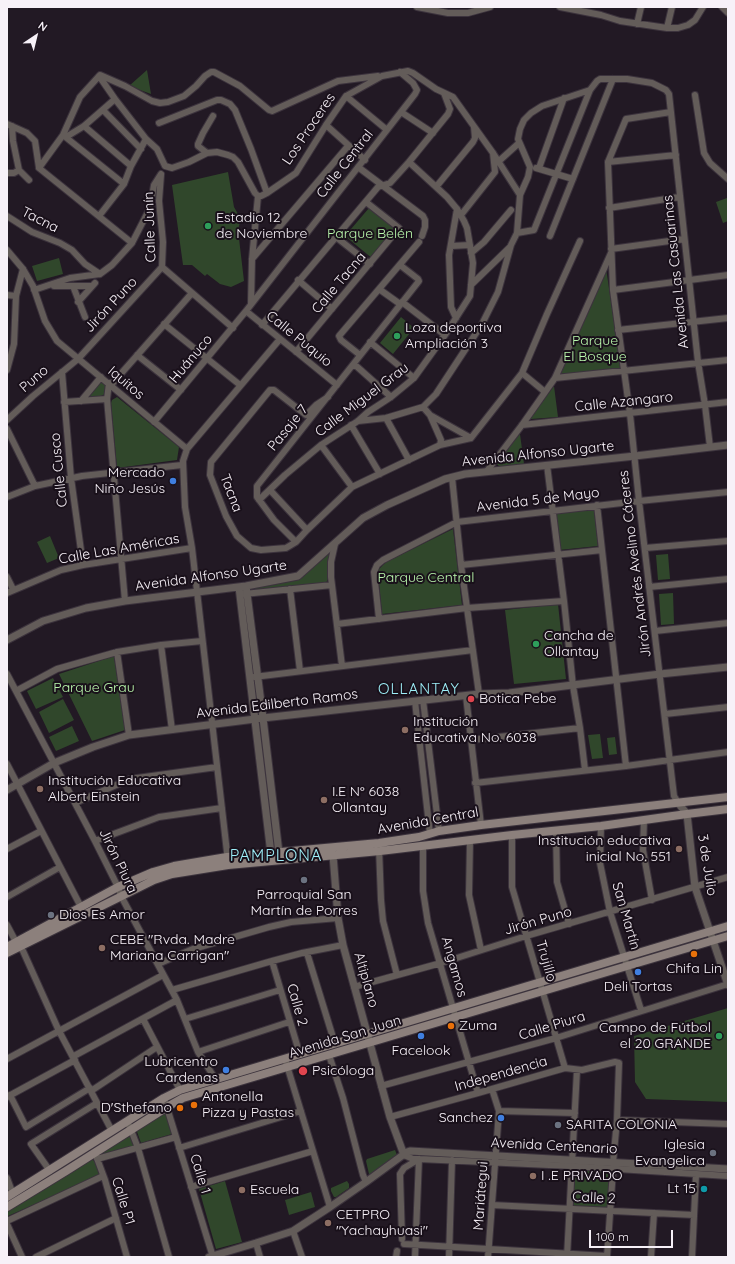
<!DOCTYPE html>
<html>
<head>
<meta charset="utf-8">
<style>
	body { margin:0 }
	#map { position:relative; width:735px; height:1264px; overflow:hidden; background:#221924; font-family:Quicksand,sans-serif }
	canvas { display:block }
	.frame { position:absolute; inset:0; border:8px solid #f7f1f8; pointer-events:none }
	.north { position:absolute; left:16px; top:16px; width:40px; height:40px; -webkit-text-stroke:3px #19101a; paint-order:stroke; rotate:35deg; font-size:11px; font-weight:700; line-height:16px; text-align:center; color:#f7f1f8 }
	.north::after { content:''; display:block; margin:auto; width:14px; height:18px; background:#f7f1f8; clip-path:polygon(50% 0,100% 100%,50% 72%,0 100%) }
	.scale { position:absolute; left:589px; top:1230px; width:84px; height:18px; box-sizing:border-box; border:2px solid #f7f1f8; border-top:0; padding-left:5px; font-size:12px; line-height:14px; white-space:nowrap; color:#f7f1f8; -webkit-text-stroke:3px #19101a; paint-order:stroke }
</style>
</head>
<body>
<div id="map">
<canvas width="735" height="1264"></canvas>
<div class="frame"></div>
<div class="north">N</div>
<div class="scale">100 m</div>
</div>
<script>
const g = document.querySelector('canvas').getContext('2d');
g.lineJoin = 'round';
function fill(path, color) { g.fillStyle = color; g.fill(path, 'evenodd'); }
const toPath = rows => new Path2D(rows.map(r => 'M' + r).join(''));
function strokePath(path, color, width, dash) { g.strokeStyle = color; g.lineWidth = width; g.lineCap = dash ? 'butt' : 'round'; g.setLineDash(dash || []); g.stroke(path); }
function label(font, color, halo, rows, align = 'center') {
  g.font = font + ' Quicksand,sans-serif'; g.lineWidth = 4; g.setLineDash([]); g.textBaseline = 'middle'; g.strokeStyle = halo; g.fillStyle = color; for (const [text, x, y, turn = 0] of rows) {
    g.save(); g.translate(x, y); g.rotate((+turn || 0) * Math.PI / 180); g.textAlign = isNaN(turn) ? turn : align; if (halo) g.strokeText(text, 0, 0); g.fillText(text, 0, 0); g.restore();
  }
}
const green = toPath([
	[147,70,151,94,129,86],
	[228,172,234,207,238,214,240,222,238,230,244,281,231,287,220,284,207,274,205,276,192,265,183,265,172,185],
	[727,198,728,221,723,223,716,202],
	[369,208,397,229,373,259,345,236],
	[59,258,63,274,37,281,32,266],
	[606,268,621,369,560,374],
	[401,317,414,328,393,354,380,343],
	[101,380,106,384,105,394,101,396,89,397],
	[554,386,558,417,531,419,531,417],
	[117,397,179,447,177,460,117,468,111,403,112,400],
	[520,434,524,464,500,467,497,464,499,459],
	[594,509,598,546,559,550,555,513],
	[453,529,462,605,382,614,378,574,379,569,386,562],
	[50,536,59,558,47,563,37,542],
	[330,553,328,579,326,583,251,591,251,588,293,580,303,576],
	[668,554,670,579,658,580,656,555],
	[673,593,674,624,661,625,659,594],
	[558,604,566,679,514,684,505,610],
	[114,656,125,730,92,741,59,674],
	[53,678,63,697,36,709,27,691],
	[63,699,74,720,49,733,39,712],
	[72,726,79,741,56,751,49,737],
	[600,734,603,758,592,759,588,735],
	[615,737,617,754,609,755,607,738],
	[707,936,708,940,631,962,630,958],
	[622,961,623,965,545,987,544,983],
	[536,984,540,988,458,1013,458,1009],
	[728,1008,728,1102,646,1099,635,1082,634,1036],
	[451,1012,453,1016,372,1040,372,1036],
	[364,1038,366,1039,366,1042,291,1066,289,1062],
	[165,1113,167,1115,172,1134,141,1143,136,1129],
	[125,1127,127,1129,7,1204,7,1198],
	[128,1136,131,1137,134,1146,99,1156,98,1154],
	[395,1150,397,1155,371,1175,369,1174,366,1161,367,1159],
	[92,1159,95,1162,100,1171,99,1176,8,1216,7,1214,7,1212,88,1160],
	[575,1170,609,1172,607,1208,573,1206],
	[225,1181,242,1242,216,1249,199,1189],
	[347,1181,349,1184,349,1188,336,1197,334,1197,331,1191,331,1188],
	[311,1192,315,1207,289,1215,285,1200]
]);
const minor = toPath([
	[417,7,448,13,468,13,490,7],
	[560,7,601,15,620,21,667,28,672,7],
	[722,7,728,13],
	[637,24,641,7],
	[667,28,678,28,688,25,695,20,703,7],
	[99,76,115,99,146,139,157,149,165,166,172,168,189,162,207,153,217,152,228,155,233,157,238,162,255,193,258,196,261,196,267,193,296,173,326,125,346,96,382,76,408,71,413,73,436,89,453,97,493,153,520,195,517,233],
	[695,95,704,153,710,163,728,179],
	[346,96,387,130],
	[103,110,141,149],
	[401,112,433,133],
	[671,112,626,119,608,162,613,290,630,414,639,501,674,796,679,804],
	[159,123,217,100,221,100,230,104,235,110,251,149,267,193],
	[7,124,27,133,35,141,39,168,132,243],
	[326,125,365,160],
	[12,126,13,141,19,170,29,180],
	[84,126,131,166],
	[63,135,124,184],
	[66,137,84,126,115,99],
	[207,153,198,146,198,144,203,133,213,116],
	[499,161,519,143],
	[608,162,676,155],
	[358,167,423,216,425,220,425,227,422,236],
	[39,168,63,135,80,97,100,75,125,86,152,101,160,103,168,102,184,96,196,86,205,76,211,72,214,72,240,86,269,110,272,111,338,81,378,76],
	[536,168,573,179],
	[539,168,564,98],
	[7,173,14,173,19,170],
	[161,175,159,201,163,242,162,267],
	[436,187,473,142,475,138,474,127],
	[520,195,528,177,530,167,518,139,520,129,524,120,531,113,542,106,590,90],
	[609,208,679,197],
	[461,215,495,172,493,153],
	[7,216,32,232,60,243,72,250,85,264,100,274],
	[99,216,124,184,131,166,146,139],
	[550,236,613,79],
	[336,237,370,264],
	[451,246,470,245],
	[611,249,684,239],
	[7,250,23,269,33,286,45,321,57,341,187,449],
	[471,253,484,242,511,210],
	[252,259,348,146],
	[162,267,233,328],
	[298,280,332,309],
	[471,285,510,247],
	[54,286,91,286],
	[73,286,85,317],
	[379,289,400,304],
	[34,290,70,278,100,274,112,265,132,243,150,208,154,185,161,174],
	[613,290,728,275],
	[7,295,16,296],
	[78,302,95,283],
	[402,302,445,335],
	[251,304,252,259,258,196],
	[246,311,337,385],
	[456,318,451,307,449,255,457,209],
	[164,324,240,385],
	[262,325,378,187,390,183,409,162,448,114,450,109,444,93],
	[618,330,728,318],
	[370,342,414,378],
	[296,352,399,228,366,202],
	[137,355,181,390],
	[360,355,341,340,339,336,419,242],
	[354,364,391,397],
	[7,370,14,344,16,296,23,269],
	[62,372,71,478,83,565],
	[522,373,545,392],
	[555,378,728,360],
	[109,383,107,399,125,601],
	[111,385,192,293],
	[328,397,316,405,306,415,274,390,270,390,211,462,210,475,226,516,237,536,251,548,261,550,286,548,296,542,307,530,352,487,440,445,471,438,522,373,547,314,580,241],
	[81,401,101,377],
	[64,402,107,399],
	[423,407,430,415,441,440,440,445],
	[430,415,471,438],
	[386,418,409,460],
	[7,420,33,396,78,359,162,267],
	[358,421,386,418,423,407,436,394,482,324,498,292,511,245,517,233,534,230,590,90,597,81,600,79,627,79,652,83,666,90,669,94,698,362,705,405,710,447],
	[154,422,246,311,415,94,417,90,413,83,400,72],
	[351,425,380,474],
	[522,425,728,402],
	[7,429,35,486],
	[321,445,352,487],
	[547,465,564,601,573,686,580,728,585,770],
	[487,471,522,425,555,378,611,253],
	[452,477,461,565,479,694],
	[270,490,307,530],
	[7,497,35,486,82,476,182,465],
	[259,500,285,475,321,445,358,421,368,412,391,397,414,378,445,335,470,296,473,263,467,228,464,221,457,209,447,197,409,162],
	[597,505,626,766],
	[296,542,274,520,257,497,257,486,419,281,418,279,400,265],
	[335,544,331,562,331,577,342,666],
	[645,548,728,541],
	[461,565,602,550],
	[7,577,13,589],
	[649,587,728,579],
	[290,589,300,671],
	[7,593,61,570,83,565,192,548],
	[244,594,332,585],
	[379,619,374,572,377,565,383,560,457,522,639,501,728,492],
	[337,624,467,608,564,601],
	[655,631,728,623],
	[161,645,172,730],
	[117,652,129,735],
	[7,674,95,841,118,887,121,896,177,1000,198,1052,216,1080],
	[254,677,473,650],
	[16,691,57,669,117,652,161,645,202,641],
	[466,696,481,825],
	[423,700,439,831],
	[415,701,430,834],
	[665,714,728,707],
	[471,740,580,728],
	[7,764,81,907],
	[475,783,626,766,728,752],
	[75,803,130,779,217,767],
	[644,820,643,850,652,900],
	[601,826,600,863,610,912,641,1010],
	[556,830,557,882,569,924],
	[512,835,512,887,565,1068],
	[470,840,469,895,481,950],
	[95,841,159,817,222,808],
	[423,845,423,891,428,923,478,1093],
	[379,848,381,900,383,921,397,975],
	[7,849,41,831],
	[228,861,192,548,185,507,183,461,187,449,280,339],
	[7,897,60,867],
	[7,925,16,942,23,951,59,1031,112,1131],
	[307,953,335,1044],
	[272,961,300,1055],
	[158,964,193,949,269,927,291,922,338,918],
	[354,987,441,963,526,936,728,877],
	[172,990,272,961,302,953,343,945],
	[143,1019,180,1090],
	[185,1019,280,990],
	[198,1052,289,1022],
	[329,1055,343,1098,363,1175,366,1182],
	[74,1056,177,1000],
	[7,1059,163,975],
	[285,1059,330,1207],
	[381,1086,556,1038,728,984],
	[91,1091,157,1047],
	[10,1095,26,1127,90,1088],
	[7,1097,75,1060],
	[164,1098,213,1257],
	[499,1111,575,1113],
	[390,1117,478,1093,565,1068,582,1070,615,1062,619,1063,617,1120,613,1163],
	[617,1120,728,1124],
	[127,1121,131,1130,138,1148,169,1257],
	[179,1148,301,1111],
	[95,1153,105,1180,127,1257],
	[404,1155,413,1159,419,1159,571,1166,728,1176],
	[97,1159,176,1137],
	[50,1171,31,1144,97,1103],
	[7,1178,13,1194],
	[191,1187,313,1151],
	[492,1205,694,1215],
	[7,1221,103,1176],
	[7,1224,22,1257],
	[293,1231,302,1257],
	[402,1239,400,1174,404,1168,419,1159,415,1257],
	[256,1243,260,1257],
	[404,1244,607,1256],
	[36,1257,116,1218],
	[396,1257,397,1251],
	[449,1257,452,1160],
	[488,1257,499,1111,492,1089],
	[567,1257,577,1070],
	[607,1257,613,1170],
	[651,1257,654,1213],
	[692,1257,696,1175]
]);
const tertiary = toPath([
	[246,586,263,718,279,853],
	[239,587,271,854],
	[7,640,43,621,86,608,125,601,246,586,298,576,363,518,387,505,445,479,465,474,635,456,728,445],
	[7,790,54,763,93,747,129,735,263,718,479,694,509,693,660,674,728,667],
	[679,804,687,814,695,887,728,985],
	[333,855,338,918,343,945,390,1117,404,1155],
	[209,1257,256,1243,293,1231,330,1207,366,1182,407,1152,410,1151,728,1169]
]);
const secondary = toPath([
	[7,947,118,887,153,872,174,866,227,857,379,843,419,837,439,831,481,825,728,797],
	[7,953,154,880,172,874,228,865,380,851,512,835,601,826,687,814,728,809],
	[7,1197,164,1098,180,1090,728,926],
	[7,1207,66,1171,167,1107,183,1098,728,936]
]);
const markers = [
	[208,226,4,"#2e9e5b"],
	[397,336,4,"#2e9e5b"],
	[173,481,4,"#3f7fe0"],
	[536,644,4,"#2e9e5b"],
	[471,699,4,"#e0444e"],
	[405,730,4,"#8d6e63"],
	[40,789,4,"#8d6e63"],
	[324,800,4,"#8d6e63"],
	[679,849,4,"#8d6e63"],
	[304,880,4,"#6b7280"],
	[51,915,4,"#6b7280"],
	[102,948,4,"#8d6e63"],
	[694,954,4,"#e8710a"],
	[638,972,4,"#3f7fe0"],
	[451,1026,4,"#e8710a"],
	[421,1036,4,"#3f7fe0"],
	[719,1036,4,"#2e9e5b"],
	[226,1070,4,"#3f7fe0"],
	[303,1071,5,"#e0444e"],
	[194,1105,4,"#e8710a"],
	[180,1108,4,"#e8710a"],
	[501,1118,4,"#3f7fe0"],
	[558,1125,4,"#6b7280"],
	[713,1153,4,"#6b7280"],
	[533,1176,4,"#8d6e63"],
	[704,1189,4,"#0f9aa8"],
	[242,1190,4,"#8d6e63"],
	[328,1223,4,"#8d6e63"]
];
const streetNames = [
	["Los Proceres",309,129,-56],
	["Calle Central",345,164,-52],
	["Tacna",40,220,27],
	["Calle Junín",150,227,-92],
	["Avenida Las Casuarinas",676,272,-96],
	["Calle Tacna",339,283,-50],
	["Jirón Puno",111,305,-47],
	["Calle Puquio",299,339,39],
	["Huánuco",191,359,-50],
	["Puno",34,379,-41],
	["Iquitos",126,383,40],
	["Calle Miguel Grau",362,400,-37],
	["Calle Azangaro",624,402,-6],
	["Pasaje 7",288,428,-51],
	["Avenida Alfonso Ugarte",538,454,-6],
	["Calle Cusco",59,470,-96],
	["Tacna",231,493,69],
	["Avenida 5 de Mayo",538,500,-7],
	["Calle Las Américas",119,549,-10],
	["Jirón Andrés Avelino Cáceres",635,564,-97],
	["Avenida Alfonso Ugarte",211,576,-8],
	["Avenida Edilberto Ramos",277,704,-7],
	["Avenida Central",428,821,-10],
	["Jirón Piura",118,861,64],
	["3 de Julio",707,865,81],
	["San Martín",626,916,74],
	["Jirón Puno",538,921,-16],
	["Trujillo",546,961,74],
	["Angamos",454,967,74],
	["Altiplano",366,980,74],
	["Calle 2",297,1005,74],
	["Calle Piura",552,1026,-17],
	["Avenida San Juan",345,1037,-17],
	["Independencia",501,1074,-16],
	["Avenida Centenario",554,1146,3],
	["Calle 1",200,1174,73],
	["Mariátegui",481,1196,-86],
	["Calle 2",594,1198,3],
	["Calle P1",123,1201,73]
];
const poiNames = [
	["Estadio 12",216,218],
	["de Noviembre",216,234],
	["Loza deportiva",405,328],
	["Ampliación 3",405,344],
	["Mercado",165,473,"right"],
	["Niño Jesús",165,489,"right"],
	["Cancha de",544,636],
	["Ollantay",544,652],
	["Botica Pebe",479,699],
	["Institución",413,722],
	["Educativa No. 6038",413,738],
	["Institución Educativa",48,781],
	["Albert Einstein",48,797],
	["I.E N° 6038",332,792],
	["Ollantay",332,808],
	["Institución educativa",671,841,"right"],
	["inicial No. 551",671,857,"right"],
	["Parroquial San",304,895,"center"],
	["Martín de Porres",304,911,"center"],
	["Dios Es Amor",59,915],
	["CEBE \"Rvda. Madre",110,940],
	["Mariana Carrigan\"",110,956],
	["Chifa Lin",694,969,"center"],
	["Deli Tortas",638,987,"center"],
	["Zuma",459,1026],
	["Campo de Fútbol",711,1028,"right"],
	["el 20 GRANDE",711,1044,"right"],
	["Facelook",421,1051,"center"],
	["Lubricentro",218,1062,"right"],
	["Cardenas",218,1078,"right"],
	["Psicóloga",312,1071],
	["Antonella",202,1097],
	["Pizza y Pastas",202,1113],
	["D'Sthefano",172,1108,"right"],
	["Sanchez",493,1118,"right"],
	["SARITA COLONIA",566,1125],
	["Iglesia",705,1145,"right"],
	["Evangelica",705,1161,"right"],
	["I .E PRIVADO",541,1176],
	["Lt 15",696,1189,"right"],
	["Escuela",250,1190],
	["CETPRO",336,1215],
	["\"Yachayhuasi\"",336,1231]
];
const parkNames = [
	["Parque Belén",370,234],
	["Parque",595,341],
	["El Bosque",595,357],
	["Parque Central",426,578],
	["Parque Grau",94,688]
];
const neighbourhoodNames = [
	["OLLANTAY",419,689]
];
const quarterNames = [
	["PAMPLONA",276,856]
];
fill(green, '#30472b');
strokePath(minor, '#3c333d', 8);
strokePath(tertiary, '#3c333d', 9);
strokePath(secondary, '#3c333d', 10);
strokePath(minor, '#635c59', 6);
strokePath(tertiary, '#635c59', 7);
strokePath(secondary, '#8c807c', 8);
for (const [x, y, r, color] of markers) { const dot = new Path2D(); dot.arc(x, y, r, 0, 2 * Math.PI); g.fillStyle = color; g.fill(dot); strokePath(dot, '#19101a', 1.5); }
label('14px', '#f7f1f8', '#19101a', streetNames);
label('14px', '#f7f1f8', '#19101a', poiNames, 'left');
label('14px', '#b9f7ac', '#19101a', parkNames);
g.letterSpacing = '1px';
label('15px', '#9ef0f9', '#19101a', neighbourhoodNames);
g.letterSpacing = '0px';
g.letterSpacing = '1px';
label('16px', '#9ef0f9', '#19101a', quarterNames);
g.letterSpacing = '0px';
</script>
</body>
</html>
